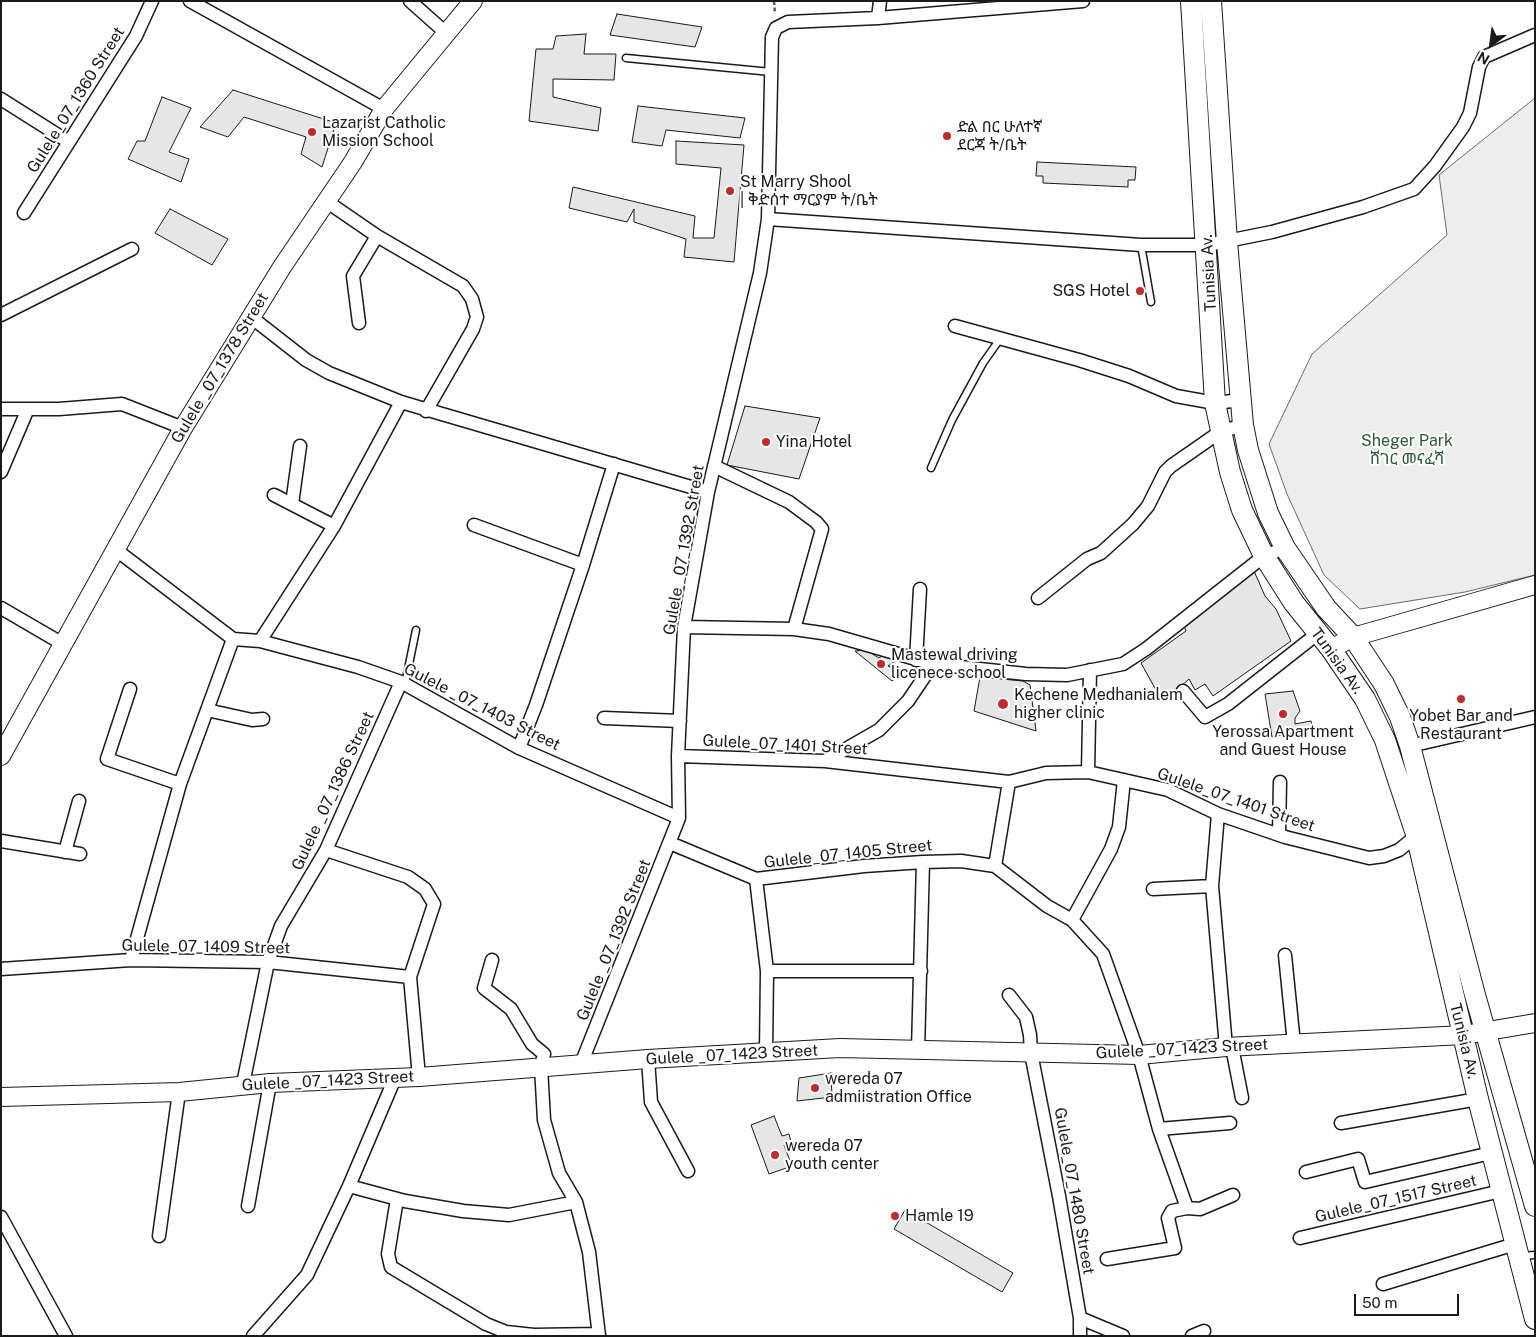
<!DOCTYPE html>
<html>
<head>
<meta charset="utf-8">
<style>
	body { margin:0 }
	#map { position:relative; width:1536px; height:1337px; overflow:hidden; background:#fff; font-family:"Public Sans",sans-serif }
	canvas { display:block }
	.frame { position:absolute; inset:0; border:2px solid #1a1a1a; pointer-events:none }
	.north { position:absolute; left:1466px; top:20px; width:50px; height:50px; -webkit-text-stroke:4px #fff; paint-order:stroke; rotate:210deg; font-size:14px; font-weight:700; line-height:20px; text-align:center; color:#1a1a1a }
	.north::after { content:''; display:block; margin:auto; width:18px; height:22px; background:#1a1a1a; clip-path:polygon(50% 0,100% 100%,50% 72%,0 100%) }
	.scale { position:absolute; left:1354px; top:1294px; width:105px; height:22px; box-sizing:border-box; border:2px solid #1a1a1a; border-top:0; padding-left:6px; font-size:15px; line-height:18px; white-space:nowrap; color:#1a1a1a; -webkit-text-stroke:4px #fff; paint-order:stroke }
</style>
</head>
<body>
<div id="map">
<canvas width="1536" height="1337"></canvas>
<div class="frame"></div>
<div class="north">N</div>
<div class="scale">50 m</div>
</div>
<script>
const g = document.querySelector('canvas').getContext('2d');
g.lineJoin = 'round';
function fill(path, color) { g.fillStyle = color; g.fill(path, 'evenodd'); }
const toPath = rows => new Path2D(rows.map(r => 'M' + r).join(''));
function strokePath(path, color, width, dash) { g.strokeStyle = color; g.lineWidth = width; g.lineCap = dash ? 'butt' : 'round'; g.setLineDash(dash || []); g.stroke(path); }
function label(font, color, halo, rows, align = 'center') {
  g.font = font + ' "Public Sans","Noto Sans Ethiopic",sans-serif'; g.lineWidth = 4; g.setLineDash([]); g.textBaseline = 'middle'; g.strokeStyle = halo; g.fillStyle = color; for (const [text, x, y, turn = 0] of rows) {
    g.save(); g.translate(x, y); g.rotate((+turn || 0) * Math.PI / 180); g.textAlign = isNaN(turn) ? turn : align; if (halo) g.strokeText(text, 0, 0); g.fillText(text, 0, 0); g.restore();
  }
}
const green = toPath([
	[1535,98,1535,575,1465,592,1360,609,1324,575,1287,494,1269,444,1312,354,1447,235,1439,175,1535,98]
]);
const building = toPath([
	[617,14,702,27,695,47,610,35,617,14],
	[586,34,584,54,616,54,614,80,553,79,553,97,601,108,598,131,529,121,536,49,553,49,556,36,586,34],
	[233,90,336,123,322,167,301,154,306,137,244,117,228,137,200,127,233,90],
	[162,97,191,108,169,152,189,159,181,182,128,159,137,141,145,141,162,97],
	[638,106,745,118,740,138,666,130,662,146,632,142,638,106],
	[676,141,744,145,734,262,684,257,686,239,634,222,634,209,627,222,569,208,573,187,695,216,693,238,714,238,721,168,676,164,676,141],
	[1037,162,1136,167,1135,180,1128,180,1128,187,1043,183,1043,176,1036,176,1037,162],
	[170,209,228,239,212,265,155,233,170,209],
	[745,406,820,418,799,479,727,465,745,406],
	[1254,571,1265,596,1276,609,1291,641,1213,696,1205,684,1195,690,1189,679,1172,694,1156,690,1141,663,1186,631,1184,626,1254,571],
	[866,650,879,658,885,654,895,661,888,666,902,672,892,681,855,651,866,650],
	[980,677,1023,681,1030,685,1036,731,974,711,980,677],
	[1293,691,1300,711,1295,718,1295,724,1311,721,1313,729,1272,737,1265,694,1293,691],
	[831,1073,832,1097,797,1101,799,1078,831,1073],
	[774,1116,782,1136,789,1134,791,1142,784,1145,792,1166,769,1174,751,1125,774,1116],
	[905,1210,1013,1273,1002,1292,894,1229,905,1210]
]);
const path = toPath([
	[774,1,775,14]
]);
const lane = toPath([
	[626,58,771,72],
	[1141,245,1151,302],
	[931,468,952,420,983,363,1000,339],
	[405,684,416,630],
	[1521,1256,1535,1255]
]);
const street = toPath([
	[190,1,384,109],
	[410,1,446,33],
	[878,18,880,1],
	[1,99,69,142],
	[326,201,377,236,463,286,472,299,477,317,473,329,426,411],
	[24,213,136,36,152,1],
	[768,219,1141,245,1207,245,1272,232,1363,207,1414,189,1435,166,1463,127,1470,113,1479,67,1484,57,1535,35],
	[1,315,132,249],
	[251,317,306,360,329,373,401,402,708,492],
	[359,323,353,276,377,236],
	[955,326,1079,360,1129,376,1176,396,1215,403,1241,400],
	[1,409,59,409,122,404,183,428],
	[714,466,789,502,816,522,822,529,794,629],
	[1,472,27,411],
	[274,495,334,526],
	[292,504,300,446],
	[474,525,583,565],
	[115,549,233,639,260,641,358,667,401,682,519,748,679,818],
	[1038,598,1087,559,1101,553,1133,524,1148,506,1165,472,1171,466,1220,432,1243,425],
	[1,608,63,644],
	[684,627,794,629,829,634,933,664,1026,674,1067,675,1123,664,1146,649,1264,556,1285,548],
	[260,641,334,526,401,402],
	[916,660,920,589],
	[130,689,107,759,180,784],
	[1183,691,1205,717,1228,704,1317,634],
	[207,710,252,720,263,719],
	[604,718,680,721],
	[1410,746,1535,717],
	[519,748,536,705,583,565,614,464],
	[678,756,825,761,1009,782,1046,773,1088,772,1168,790,1218,814,1285,837,1369,858,1384,856,1399,850,1421,832],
	[825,761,879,730,908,701,933,664],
	[1088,772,1090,670],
	[1218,814,1212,886,1226,1047],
	[1279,835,1280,782],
	[1,841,80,854],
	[670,843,756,879],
	[326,850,408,877,425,889,434,904,410,977,419,1077],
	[65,852,79,801],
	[995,866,1009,782],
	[756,879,864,866,923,862,961,861,995,866,1047,906,1072,920,1103,954,1139,1055,1159,1129,1187,1208,1200,1209,1233,1195],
	[756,879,767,971,766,1053],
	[1153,889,1212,886],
	[1072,920,1111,849,1119,827,1124,780],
	[1285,955,1294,1044],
	[131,960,180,784,233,639],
	[492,960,484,988,511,1009,532,1044,544,1054,541,1067,544,1120,559,1173,576,1202,589,1252,599,1336],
	[1,969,131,960,268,962,410,977],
	[767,971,921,971],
	[1009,995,1026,1017,1030,1035,1031,1053,1059,1196,1080,1318,1080,1336],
	[1232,1047,1242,1098],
	[918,1050,923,862],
	[648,1059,651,1102,688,1171],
	[581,1064,679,818,678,756,684,627,708,492,760,273,768,219,772,37,776,28,788,22,878,18,1083,1],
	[243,1084,268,962,281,926,326,850,401,682],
	[1341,1123,1478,1099],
	[1159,1129,1230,1123],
	[1306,1172,1358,1159,1365,1182,1491,1153],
	[349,1186,405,1201,463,1211,509,1215,576,1202],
	[397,1199,388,1254,391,1267,486,1324,506,1332,534,1335,599,1334],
	[248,1206,270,1083],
	[1,1217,66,1336],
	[159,1236,179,1092],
	[1300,1238,1501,1191],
	[1107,1259,1175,1248,1168,1218,1172,1211,1187,1208],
	[1383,1284,1515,1244],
	[1080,1318,1123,1336],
	[253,1336,307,1275,349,1186,395,1078],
	[1192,1336,1204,1331]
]);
const secondary = toPath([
	[1331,649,1353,637,1535,585],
	[1,756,183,428,282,267,353,162,384,109,473,1],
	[1,1097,179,1092,270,1083,419,1077,648,1059,840,1048,1139,1055,1226,1047,1464,1035,1535,1023]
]);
const primary = toPath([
	[1191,1,1215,403,1230,472,1242,510,1264,556,1294,603,1331,649,1365,699,1385,740,1416,834,1478,1099,1535,1319],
	[1211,1,1227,242,1243,425,1248,450,1268,513,1285,548,1326,608,1353,637,1384,684,1400,717,1410,746,1475,995,1535,1206]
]);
const markers = [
	[312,132,5,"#c62828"],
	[947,136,5,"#c62828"],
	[730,191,5,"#c62828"],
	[1140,291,5,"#c62828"],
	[766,442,5,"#c62828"],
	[881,664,5,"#c62828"],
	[1461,699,5,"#c62828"],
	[1003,704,6,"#c62828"],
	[1283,714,5,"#c62828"],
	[815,1088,5,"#c62828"],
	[775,1155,5,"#c62828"],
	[895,1216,5,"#c62828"]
];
const streetNames = [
	["Gulele_07_1360 Street",76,100,-58],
	["Tunisia Av.",1209,273,-93],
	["Gulele _07_1378 Street",220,368,-59],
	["Gulele _07_1392 Street",684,550,-80],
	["Tunisia Av.",1337,661,54],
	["Gulele _07_1403 Street",482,707,27],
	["Gulele_07_1401 Street",785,745,3],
	["Gulele _07_1386 Street",333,791,-65],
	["Gulele_07_1401 Street",1236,800,19],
	["Gulele_07_1405 Street",848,854,-6],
	["Gulele _07_1392 Street",614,940,-68],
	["Gulele_07_1409 Street",206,947,1],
	["Tunisia Av.",1464,1041,76],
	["Gulele _07_1423 Street",1182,1049,-3],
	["Gulele _07_1423 Street",732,1055,-3],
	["Gulele _07_1423 Street",328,1081,-3],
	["Gulele_07_1480 Street",1074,1191,80],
	["Gulele_07_1517 Street",1396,1199,-13]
];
const poiNames = [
	["Lazarist Catholic",322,123],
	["Mission School",322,141],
	["ድል በር ሁለተኛ",957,127],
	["ደርጃ ት/ቤት",957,145],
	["St Marry Shool",740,182],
	["| ቅድሰተ ማርያም ት/ቤት",740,200],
	["SGS Hotel",1130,291,"right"],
	["Yina Hotel",776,442],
	["Mastewal driving",891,655],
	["licenece school",891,673],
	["Kechene Medhanialem",1014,695],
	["higher clinic",1014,713],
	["Yobet Bar and",1461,716,"center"],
	["Restaurant",1461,734,"center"],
	["Yerossa Apartment",1283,732,"center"],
	["and Guest House",1283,750,"center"],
	["wereda 07",825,1079],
	["admiistration Office",825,1097],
	["wereda 07",785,1146],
	["youth center",785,1164],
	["Hamle 19",905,1216]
];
const parkNames = [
	["Sheger Park",1407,441],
	["ሸገር መናፈሻ",1407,459]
];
fill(green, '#ededed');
strokePath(green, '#6a6a6a', 1);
fill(building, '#e6e6e6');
strokePath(building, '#1a1a1a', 1);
strokePath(lane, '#1a1a1a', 9);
strokePath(street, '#1a1a1a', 15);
strokePath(secondary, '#1a1a1a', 20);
strokePath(primary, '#1a1a1a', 22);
strokePath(path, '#5f5f5f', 2.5, [4, 2.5]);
strokePath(lane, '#fff', 6);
strokePath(street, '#fff', 12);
strokePath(secondary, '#fff', 18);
strokePath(primary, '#fff', 20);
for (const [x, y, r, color] of markers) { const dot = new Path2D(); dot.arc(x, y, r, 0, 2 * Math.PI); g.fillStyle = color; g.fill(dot); strokePath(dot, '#fff', 2); }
label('16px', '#1a1a1a', '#fff', streetNames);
label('16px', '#1a1a1a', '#fff', poiNames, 'left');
label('16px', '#2b5a34', '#fff', parkNames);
</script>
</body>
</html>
